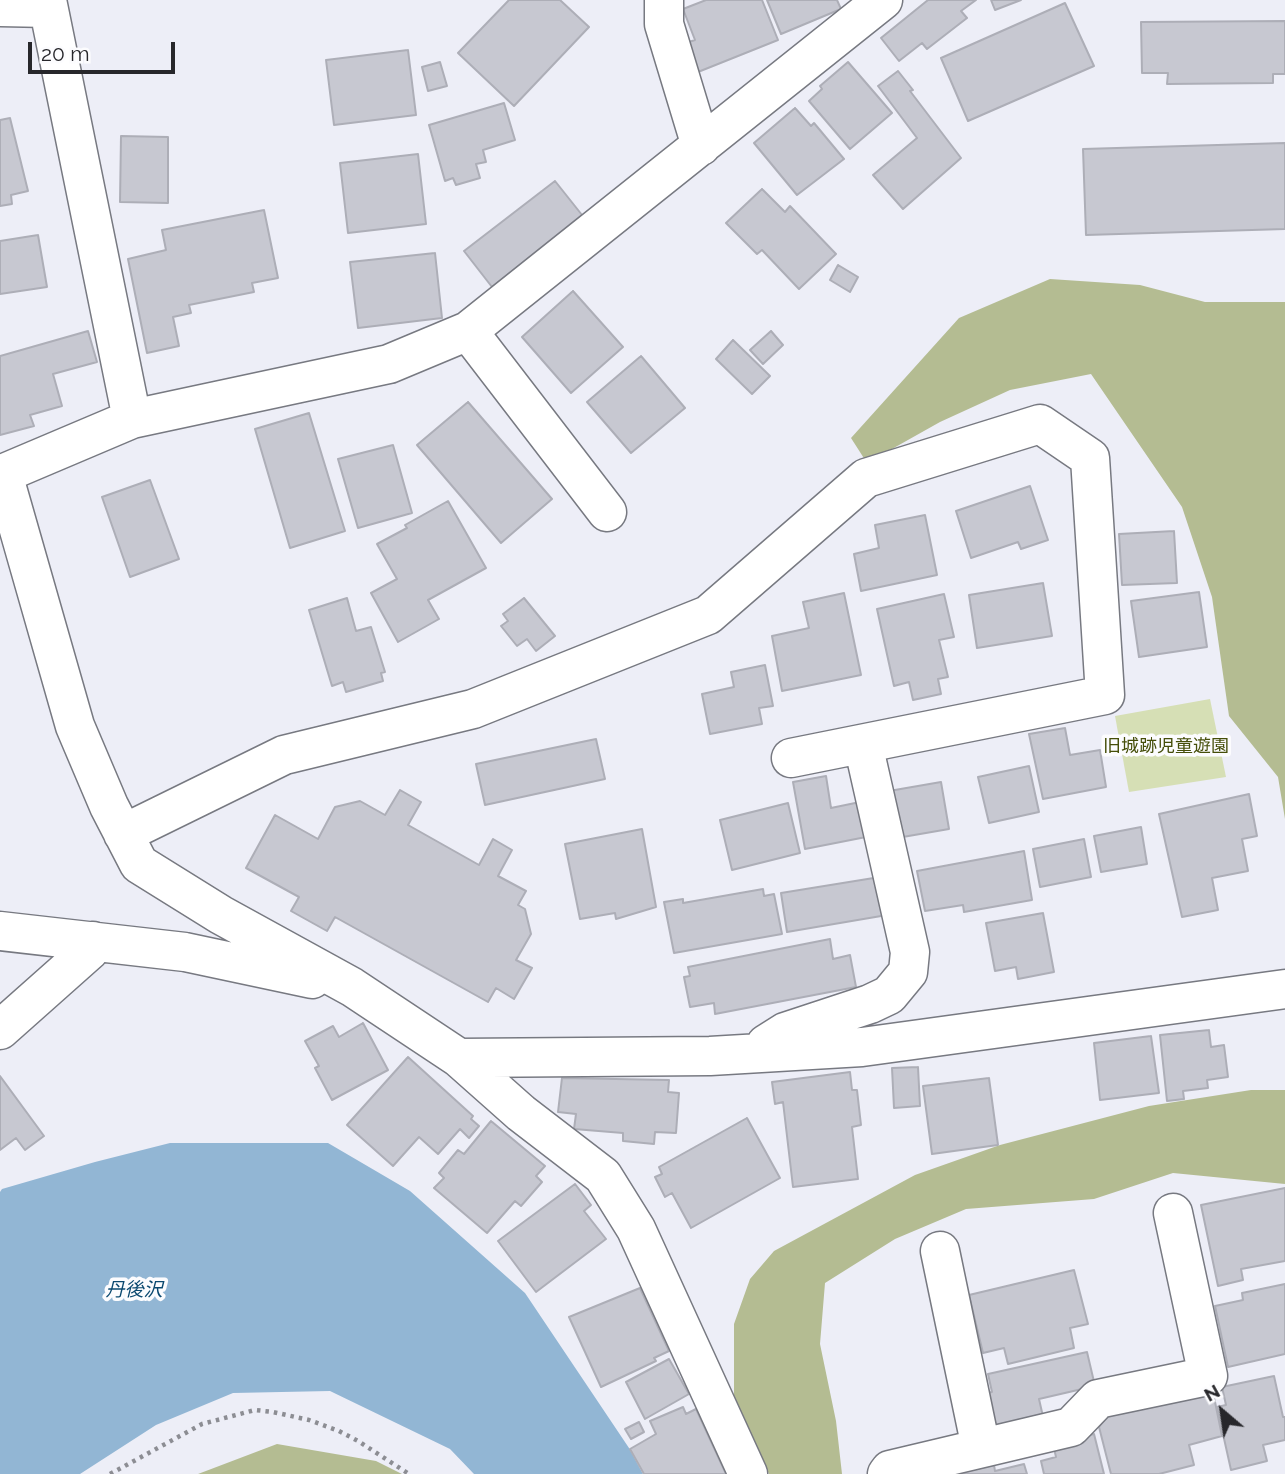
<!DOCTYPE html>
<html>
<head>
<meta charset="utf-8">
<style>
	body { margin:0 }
	#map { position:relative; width:1285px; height:1474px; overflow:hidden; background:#edeef7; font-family:Raleway,sans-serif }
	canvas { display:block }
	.north { position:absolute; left:1187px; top:1376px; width:70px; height:70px; -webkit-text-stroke:5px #fcfcfe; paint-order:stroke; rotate:331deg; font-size:19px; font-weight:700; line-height:28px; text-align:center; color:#27272b }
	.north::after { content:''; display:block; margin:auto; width:24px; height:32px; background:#27272b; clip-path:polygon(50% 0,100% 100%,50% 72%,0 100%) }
	.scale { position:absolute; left:28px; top:42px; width:147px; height:32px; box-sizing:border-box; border:4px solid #27272b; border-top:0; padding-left:9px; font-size:21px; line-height:24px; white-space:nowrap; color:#27272b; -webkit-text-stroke:5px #fcfcfe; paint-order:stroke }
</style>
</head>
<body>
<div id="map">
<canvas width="1285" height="1474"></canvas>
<div class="north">N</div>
<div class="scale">20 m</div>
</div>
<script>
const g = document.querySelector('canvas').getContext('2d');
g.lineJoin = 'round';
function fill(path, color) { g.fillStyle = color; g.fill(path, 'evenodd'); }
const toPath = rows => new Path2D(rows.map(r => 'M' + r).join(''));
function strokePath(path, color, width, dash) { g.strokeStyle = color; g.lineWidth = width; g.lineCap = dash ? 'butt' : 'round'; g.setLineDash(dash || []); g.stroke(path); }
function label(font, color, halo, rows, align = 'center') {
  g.font = font + ' Raleway,"Noto Sans JP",sans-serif'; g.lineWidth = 7; g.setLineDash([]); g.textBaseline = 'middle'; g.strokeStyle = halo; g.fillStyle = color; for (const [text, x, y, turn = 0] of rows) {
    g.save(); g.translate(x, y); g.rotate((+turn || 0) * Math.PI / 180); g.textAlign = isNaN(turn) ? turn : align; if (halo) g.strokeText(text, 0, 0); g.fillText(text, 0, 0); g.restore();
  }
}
const green = toPath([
	[1210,699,1226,777,1129,792,1115,716]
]);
const forest = toPath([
	[1050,279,1140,285,1205,302,1285,302,1285,819,1278,777,1229,716,1212,597,1182,507,1091,374,1010,390,940,422,867,463,851,438,959,318],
	[1251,1090,1285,1090,1285,1184,1173,1173,1094,1199,966,1209,895,1239,825,1283,820,1344,836,1421,842,1474,769,1474,734,1398,734,1324,750,1279,774,1251,915,1175,1000,1145,1149,1106],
	[277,1444,376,1461,402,1474,198,1474]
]);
const water = toPath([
	[170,1143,328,1143,410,1191,525,1293,629,1448,643,1474,474,1474,450,1449,330,1391,233,1393,156,1425,80,1474,0,1474,0,1192,2,1189,95,1162]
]);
const building = toPath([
	[509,0,560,0,589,27,514,106,458,53,509,0],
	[706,0,762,0,778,40,698,72,686,43,695,40,683,9,706,0],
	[767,0,837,0,841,9,781,34,767,0],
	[928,0,976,0,961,11,967,18,927,49,922,43,899,61,881,38,928,0],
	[991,0,1021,0,995,10,991,0],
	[1065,3,1094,66,968,121,941,58,1065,3],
	[1285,21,1285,74,1273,74,1273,83,1167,84,1168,73,1142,73,1141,22,1285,21],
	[408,50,416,115,334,125,326,60,408,50],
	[440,62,447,86,428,91,422,67,440,62],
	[848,62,892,113,850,149,809,101,822,89,820,86,848,62],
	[898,71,913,90,910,91,961,158,903,209,873,175,917,138,878,86,898,71],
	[504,103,515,140,483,150,486,162,476,164,480,178,456,185,453,178,445,181,429,125,504,103],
	[795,108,811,126,814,123,844,159,797,195,754,143,795,108],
	[10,118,28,191,11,195,12,204,0,206,0,120,10,118],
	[121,136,168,137,168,203,120,202,121,136],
	[1285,143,1285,229,1086,235,1083,149,1285,143],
	[418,154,426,224,348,233,340,163,418,154],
	[555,181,582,215,492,287,464,251,555,181],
	[762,189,785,212,790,206,836,254,799,289,762,250,757,254,726,223,762,189],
	[264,210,278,278,252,283,254,292,189,305,191,313,173,317,179,346,147,353,128,259,166,250,162,230,264,210],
	[38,235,47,287,0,294,0,241,38,235],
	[435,253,442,318,358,328,350,262,435,253],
	[838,265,858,277,850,292,830,280,838,265],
	[573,291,623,347,571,393,522,337,573,291],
	[88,331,97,362,53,374,62,406,30,415,34,426,0,435,0,356,88,331],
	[771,331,783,345,763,364,750,350,771,331],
	[733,340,770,376,752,394,716,359,733,340],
	[641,356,685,408,631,453,587,402,641,356],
	[468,402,552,499,501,543,417,445,468,402],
	[309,413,345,531,290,548,255,429,309,413],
	[393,445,412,513,358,528,338,459,393,445],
	[150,480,179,559,130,577,102,497,150,480],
	[1030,486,1048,540,1021,549,1018,542,971,558,956,511,1030,486],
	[448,501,486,568,428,600,439,619,398,642,371,593,397,579,377,544,407,528,405,525,448,501],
	[925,515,937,575,861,591,854,554,879,548,875,525,925,515],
	[1174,531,1177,583,1122,585,1119,534,1174,531],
	[1043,583,1052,636,977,648,969,595,1043,583],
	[1199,592,1207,647,1139,657,1131,601,1199,592],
	[844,593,861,675,782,691,772,636,809,628,803,602,844,593],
	[944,594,954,637,939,640,948,677,938,679,941,694,913,700,909,682,894,686,877,609,944,594],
	[347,598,356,631,371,627,385,672,381,673,383,681,346,692,343,682,332,686,309,610,347,598],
	[524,598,555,636,536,651,527,639,517,646,501,626,508,621,503,614,524,598],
	[765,665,773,706,759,708,762,724,710,734,702,694,734,687,731,672,765,665],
	[1065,728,1070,755,1100,750,1106,787,1043,799,1029,734,1065,728],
	[596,739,605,779,485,805,476,764,596,739],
	[1029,766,1039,812,989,823,978,777,1029,766],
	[826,776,831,808,860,802,866,837,805,849,793,782,826,776],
	[941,782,949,829,897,838,889,791,941,782],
	[400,790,421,802,408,825,479,865,493,839,512,850,498,876,526,891,518,905,525,909,531,934,516,960,532,968,514,999,496,988,488,1002,335,917,327,931,291,911,299,897,246,868,275,815,318,839,335,807,360,801,385,815,400,790],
	[1249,794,1257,836,1242,839,1248,871,1212,878,1218,910,1182,917,1159,814,1249,794],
	[788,803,800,853,732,870,720,820,788,803],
	[1141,827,1147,864,1101,872,1094,836,1141,827],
	[642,829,656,907,616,919,615,913,580,919,565,844,642,829],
	[1084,839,1091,877,1040,887,1033,849,1084,839],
	[1024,851,1032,900,964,912,963,905,925,911,917,871,1024,851],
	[886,876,893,914,787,932,781,893,886,876],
	[763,889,764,896,774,894,782,934,674,953,664,902,683,899,683,903,763,889],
	[1043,913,1054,972,1018,979,1016,967,995,971,986,923,1043,913],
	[830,939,833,959,850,955,856,987,715,1014,714,1003,690,1007,684,977,690,976,688,967,830,939],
	[363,1023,388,1070,332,1100,315,1068,319,1066,305,1041,333,1026,339,1037,363,1023],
	[1209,1030,1211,1047,1224,1045,1228,1077,1207,1080,1208,1088,1183,1091,1184,1099,1167,1101,1160,1035,1209,1030],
	[1151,1036,1159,1093,1100,1100,1094,1043,1151,1036],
	[408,1057,473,1116,471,1119,479,1126,469,1138,460,1129,438,1154,419,1137,393,1166,347,1125,408,1057],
	[918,1067,920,1106,894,1108,892,1068,918,1067],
	[850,1072,852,1090,857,1090,861,1125,852,1127,858,1179,793,1187,783,1102,775,1104,772,1082,850,1072],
	[0,1076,44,1136,25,1150,16,1138,0,1150,0,1076],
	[562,1078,669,1080,668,1092,679,1093,676,1133,655,1132,654,1144,623,1141,623,1133,574,1129,576,1114,558,1112,562,1078],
	[989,1078,998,1145,932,1154,923,1086,989,1078],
	[747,1118,780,1178,691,1228,672,1193,665,1197,655,1177,662,1174,659,1167,747,1118],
	[491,1121,545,1166,536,1176,542,1182,521,1206,515,1201,487,1233,434,1188,444,1178,439,1173,458,1150,464,1154,491,1121],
	[575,1184,591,1205,584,1211,606,1239,536,1292,498,1241,575,1184],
	[1285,1188,1285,1261,1241,1269,1243,1280,1218,1286,1201,1205,1285,1188],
	[1074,1270,1088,1324,1070,1328,1074,1348,1008,1364,1004,1348,983,1353,969,1295,1074,1270],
	[1285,1284,1285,1354,1228,1367,1215,1306,1243,1300,1242,1293,1285,1284],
	[640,1288,669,1351,654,1358,656,1361,601,1387,569,1317,640,1288],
	[1087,1352,1095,1386,1039,1399,1044,1421,990,1433,981,1394,992,1392,988,1374,1087,1352],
	[669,1359,689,1394,645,1419,626,1382,669,1359],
	[1274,1376,1283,1417,1285,1417,1285,1440,1263,1445,1267,1461,1231,1470,1217,1407,1226,1405,1222,1387,1274,1376],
	[1213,1392,1222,1436,1189,1445,1194,1465,1159,1474,1111,1474,1099,1427,1109,1414,1213,1392],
	[683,1407,686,1414,696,1409,726,1474,644,1474,630,1449,656,1434,650,1421,683,1407],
	[639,1422,644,1432,631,1439,625,1429,639,1422],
	[1094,1434,1104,1474,1044,1474,1041,1461,1056,1457,1053,1444,1094,1434],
	[1024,1464,1027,1474,954,1474,994,1465,995,1471,1024,1464]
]);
const path = toPath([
	[110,1474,202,1424,255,1410,273,1412,309,1420,339,1431,358,1441,409,1474]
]);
const minor = toPath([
	[47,0,132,419],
	[664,0,664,24,701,146],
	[0,7,48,8],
	[468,331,607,512],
	[3,474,75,726,109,806,139,864,221,915,352,987,459,1058,521,1113,603,1176,636,1229,748,1474],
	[0,475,132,419,389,364,468,331,883,0],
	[123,834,284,755,473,709,708,615,866,478,1040,424,1090,458,1105,695,791,758],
	[0,931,185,952,312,979],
	[0,1030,90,950,93,941],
	[766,1044,785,1032,870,1004,889,995,908,972,910,952,863,744],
	[459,1058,710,1056,862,1047,1285,989],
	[940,1251,981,1448],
	[887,1474,890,1470,1071,1427,1098,1399,1208,1376,1173,1213]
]);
const parkNames = [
	["旧城跡児童遊園",1166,747]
];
const waterNames = [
	["丹後沢",134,1290]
];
fill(green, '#d6dfb5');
fill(forest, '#b4bc92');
fill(water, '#92b6d4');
fill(building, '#c7c8d1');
strokePath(building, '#adaeb7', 2);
strokePath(minor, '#777981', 41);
strokePath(path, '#8c8d93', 4.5, [3.5, 5]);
strokePath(minor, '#fff', 38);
label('18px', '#454e09', '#fcfcfe', parkNames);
label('italic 19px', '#0b4970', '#fcfcfe', waterNames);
</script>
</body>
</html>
